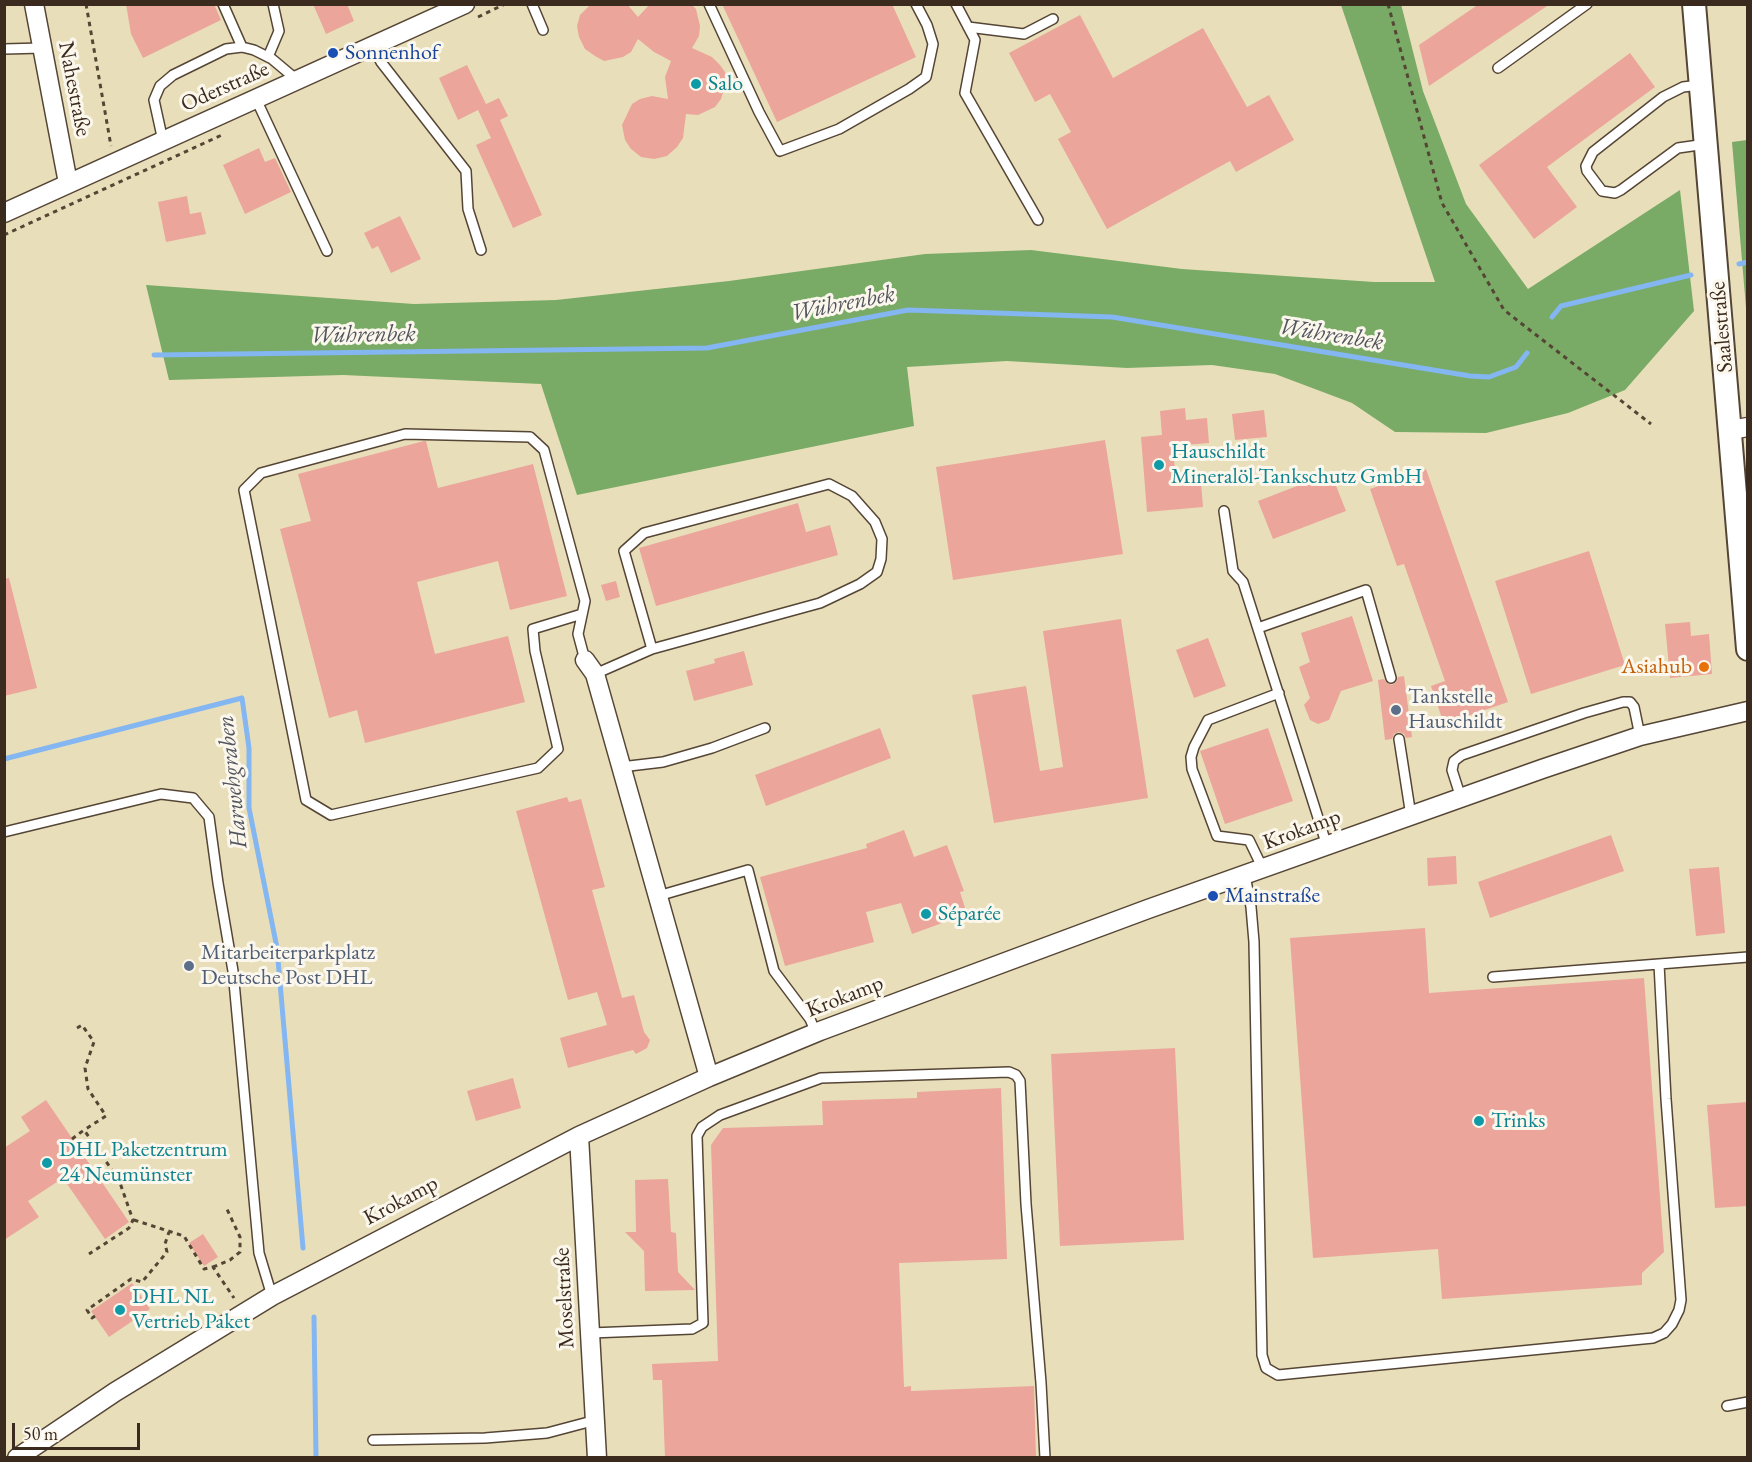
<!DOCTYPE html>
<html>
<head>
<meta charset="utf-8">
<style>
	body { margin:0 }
	#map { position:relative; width:1752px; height:1462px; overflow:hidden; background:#e8dfba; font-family:"EB Garamond",serif }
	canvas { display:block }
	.frame { position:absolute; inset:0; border:6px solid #3b2a1e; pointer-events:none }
	.scale { position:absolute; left:12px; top:1423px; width:128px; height:27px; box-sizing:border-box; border:3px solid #3b2a1e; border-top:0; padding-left:8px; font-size:18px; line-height:21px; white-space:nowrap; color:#3b2a1e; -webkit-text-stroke:4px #fbf7ec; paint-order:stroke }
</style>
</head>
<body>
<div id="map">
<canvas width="1752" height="1462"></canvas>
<div class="frame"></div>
<div class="scale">50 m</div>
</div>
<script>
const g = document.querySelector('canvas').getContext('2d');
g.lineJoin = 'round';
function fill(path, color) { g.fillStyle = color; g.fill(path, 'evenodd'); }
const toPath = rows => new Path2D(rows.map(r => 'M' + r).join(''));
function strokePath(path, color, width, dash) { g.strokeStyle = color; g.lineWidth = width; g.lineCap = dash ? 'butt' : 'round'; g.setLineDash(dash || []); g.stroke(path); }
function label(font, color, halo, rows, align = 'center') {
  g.font = font + ' "EB Garamond",serif'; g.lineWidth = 6; g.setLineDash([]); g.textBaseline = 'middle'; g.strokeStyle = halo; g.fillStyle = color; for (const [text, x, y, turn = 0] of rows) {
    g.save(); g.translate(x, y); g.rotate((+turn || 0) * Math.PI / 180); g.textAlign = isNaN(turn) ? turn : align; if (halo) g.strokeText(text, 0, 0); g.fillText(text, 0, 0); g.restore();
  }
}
const forest = toPath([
	[1401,4,1423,91,1466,204,1528,289,1680,190,1694,311,1625,390,1568,413,1486,433,1395,432,1352,403,1275,374,1212,365,1127,368,1007,361,907,367,914,426,577,495,541,384,343,375,169,380,146,285,414,304,556,300,729,281,925,254,1031,250,1182,269,1374,282,1435,282,1341,5],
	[1747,140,1748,307,1746,308,1732,142]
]);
const stream = toPath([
	[1739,264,1748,262],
	[1552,317,1561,306,1691,275],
	[154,355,707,348,908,310,1112,317,1470,376,1489,377,1516,367,1527,353],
	[4,759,242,698,249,748,249,808,277,948,303,1248],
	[314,1317,316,1458]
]);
const building = toPath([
	[126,4,214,4,221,20,143,58,131,34],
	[313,4,347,4,354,21,326,34],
	[591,4,627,4,638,17,650,4,691,4,696,9,700,26,699,36,692,48,712,57,720,65,725,72,726,82,721,99,715,107,698,115,686,114,683,138,677,147,667,156,654,159,641,157,631,149,625,140,622,125,632,104,640,99,652,96,668,99,665,77,671,61,654,52,638,39,631,52,623,57,604,61,595,56,585,49,579,37,577,26,580,15],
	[722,4,892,4,916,57,777,122],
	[1479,4,1550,4,1429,86,1419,45],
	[1080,15,1113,78,1203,28,1247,107,1269,95,1294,140,1236,172,1230,161,1107,229,1058,139,1071,132,1050,94,1035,102,1009,53],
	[1630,53,1655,87,1547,167,1577,207,1534,239,1479,165],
	[467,65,486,104,499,98,508,116,500,120,542,215,513,228,476,145,491,138,478,110,458,120,439,78],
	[259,148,265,162,275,158,291,192,245,214,223,165],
	[187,196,190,214,201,212,206,234,166,242,158,202],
	[400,216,421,259,391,273,378,246,372,249,364,233],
	[1185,408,1186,420,1207,418,1209,443,1173,446,1176,486,1201,483,1203,507,1147,512,1141,437,1162,435,1160,411],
	[1264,410,1267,437,1235,440,1232,414],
	[1105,440,1123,554,953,580,936,467],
	[424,441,426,441,438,488,533,464,567,596,510,610,498,561,417,582,435,654,508,636,525,702,365,743,357,710,329,718,280,529,311,521,298,474],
	[1426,469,1508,702,1444,724,1431,686,1445,681,1404,564,1397,566,1370,489],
	[1331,473,1346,511,1273,539,1258,501],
	[798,503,806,532,830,525,838,555,656,606,639,548],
	[1589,551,1625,665,1531,694,1495,581],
	[9,578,37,688,4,696,4,579],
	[616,581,620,597,606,601,601,585],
	[1352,616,1373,681,1341,691,1329,720,1318,724,1310,720,1304,705,1310,698,1299,667,1310,662,1301,633],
	[1121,619,1148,798,994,823,972,695,1026,686,1040,771,1063,767,1043,631],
	[1690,622,1691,636,1709,634,1712,674,1670,678,1665,624],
	[1208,638,1226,686,1194,698,1176,650],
	[744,651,753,685,694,701,686,671,715,663,714,659],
	[1404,676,1412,737,1406,738,1404,734,1399,732,1394,734,1392,739,1385,740,1378,680,1384,679,1387,683,1392,685,1396,682,1398,677],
	[880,728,891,758,766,806,755,775],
	[1268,728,1293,801,1225,824,1200,751],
	[567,797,569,802,581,799,605,887,592,890,622,998,634,995,644,1032,650,1040,647,1048,636,1054,633,1050,568,1068,560,1038,607,1025,597,992,568,1000,516,811],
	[904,830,914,857,947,845,964,891,960,892,967,914,912,934,901,903,866,912,874,942,785,966,760,877,867,848,866,844],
	[1611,835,1624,871,1490,918,1478,882],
	[1456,856,1457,884,1428,886,1427,858],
	[1719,867,1725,933,1696,936,1689,869],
	[1425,928,1429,993,1644,978,1664,1252,1642,1273,1642,1285,1442,1299,1438,1249,1313,1258,1290,938],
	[1175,1048,1184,1240,1060,1246,1051,1054],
	[513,1078,521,1108,476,1121,467,1091],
	[1001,1088,1007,1259,899,1263,904,1387,911,1386,911,1391,1034,1386,1036,1458,665,1458,662,1380,653,1380,652,1364,718,1361,711,1145,723,1128,823,1125,822,1101,917,1098,917,1092],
	[46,1100,129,1222,105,1239,63,1178,28,1201,39,1217,4,1240,4,1148,30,1131,21,1117],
	[1748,1102,1748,1206,1715,1208,1707,1105],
	[668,1179,671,1232,676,1233,678,1272,695,1290,645,1291,644,1251,625,1232,636,1232,635,1180],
	[203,1234,218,1257,204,1266,189,1243],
	[132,1283,150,1309,109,1337,91,1311]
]);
const path = toPath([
	[86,4,111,146],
	[1388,4,1442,203,1504,310,1651,424],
	[478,17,505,4],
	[4,235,224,134],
	[77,1028,82,1025,94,1042,85,1068,88,1089,106,1116,84,1130],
	[72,1139,84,1130,119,1180,133,1220,129,1228,89,1254],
	[134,1220,184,1236,204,1269,213,1267,234,1298],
	[213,1267,230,1260,240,1252,240,1237,226,1207],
	[95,1316,92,1318,87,1310,131,1279,142,1282,167,1252,165,1244,169,1232]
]);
const service = toPath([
	[223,4,242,47],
	[532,4,543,30],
	[709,4,759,112,780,151,839,129,909,89,926,77,933,44,927,25,916,4],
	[956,4,975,40,965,93,1038,220],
	[968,27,1024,34,1053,19],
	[373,46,381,62,466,171,468,209,481,250],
	[4,49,42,48],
	[268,57,279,31,273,4],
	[1498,68,1587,4],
	[1700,85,1683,87,1663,97,1593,152,1586,166,1587,171,1602,191,1615,193,1621,190,1678,148,1706,144],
	[256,99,327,251],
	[163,141,154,100,160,86,173,75,226,49,242,47,254,50,272,59,297,80],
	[1224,511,1233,571,1243,582,1327,846],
	[582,614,533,629,535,651,558,749,538,768,331,815,306,800,244,490,261,473,405,434,530,437,544,450,585,601,578,634,585,660],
	[1258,628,1366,590,1391,678],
	[595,674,652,649,820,603,860,584,877,572,881,559,882,539,875,522,852,496,829,484,644,533,624,551,652,649],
	[1399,739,1411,816],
	[621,767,663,762,712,748,765,728],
	[1461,798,1452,770,1454,761,1462,755,1584,713,1623,702,1630,702,1634,707,1640,736],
	[4,832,161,794,193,798,209,817,218,883,233,971,259,1253,272,1296],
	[1263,869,1249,840,1217,836,1192,769,1191,757,1194,747,1208,720,1279,693],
	[1245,875,1251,907,1254,942,1262,1355,1266,1368,1278,1375,1653,1338,1664,1333,1672,1324,1679,1310,1681,1300,1666,1099,1659,964],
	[658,896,748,870,774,971,810,1019,816,1033],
	[1493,977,1748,957],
	[591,1333,692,1329,703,1323,697,1136,702,1127,720,1115,821,1078,1009,1072,1016,1075,1020,1081,1026,1204,1041,1383,1045,1458],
	[1727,1406,1748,1402],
	[373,1440,485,1438,547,1433,596,1420]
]);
const minor = toPath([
	[34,4,68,183],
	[4,213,465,4],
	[1730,430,1748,427],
	[585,660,595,674,709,1077],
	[579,1136,597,1458],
	[17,1458,115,1392,272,1296,579,1136,709,1077,820,1031,1148,909,1542,769,1640,736,1748,711]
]);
const tertiary = toPath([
	[1694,4,1748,649]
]);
const markers = [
	[333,53,6,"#1a4fb4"],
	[696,84,6,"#0f9aa8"],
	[1159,465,6,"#0f9aa8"],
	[1704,667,6,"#e8710a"],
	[1396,710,6,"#5c6f8a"],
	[1213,896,6,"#1a4fb4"],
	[926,914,6,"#0f9aa8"],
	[189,966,6,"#5c6f8a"],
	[1479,1121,6,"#0f9aa8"],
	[47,1163,6,"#0f9aa8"],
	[120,1310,6,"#0f9aa8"]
];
const transitNames = [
	["Sonnenhof",345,53],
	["Mainstraße",1225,896]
];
const cultureNames = [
	["Salo",708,84],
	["Hauschildt",1171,452],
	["Mineralöl-Tankschutz GmbH",1171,477],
	["Séparée",938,914],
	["Trinks",1491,1121],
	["DHL Paketzentrum",59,1150],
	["24 Neumünster",59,1175],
	["DHL NL",132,1297],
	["Vertrieb Paket",132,1322]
];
const streetNames = [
	["Oderstraße",225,87,-24],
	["Nahestraße",74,89,79],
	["Saalestraße",1722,327,-95],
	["Krokamp",1302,830,-20],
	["Krokamp",845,997,-21],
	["Krokamp",401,1201,-28],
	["Moselstraße",565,1298,-93]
];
const foodNames = [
	["Asiahub",1692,667]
];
const serviceNames = [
	["Tankstelle",1408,697],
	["Hauschildt",1408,722],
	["Mitarbeiterparkplatz",201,953],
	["Deutsche Post DHL",201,978]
];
const waterNames = [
	["Wührenbek",843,304,-11],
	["Wührenbek",363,335,-1],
	["Wührenbek",1331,335,9],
	["Harwehgraben",233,782,-96]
];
fill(forest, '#79ab66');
strokePath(stream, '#84b6f1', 5);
fill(building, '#eba59b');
strokePath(service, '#554535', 12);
strokePath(minor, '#554535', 21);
strokePath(tertiary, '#554535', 26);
strokePath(path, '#554535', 3, [4.5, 4.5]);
strokePath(service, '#fff', 9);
strokePath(minor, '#fff', 18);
strokePath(tertiary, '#fff', 22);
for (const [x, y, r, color] of markers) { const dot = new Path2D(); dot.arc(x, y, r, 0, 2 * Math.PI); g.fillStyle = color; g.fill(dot); strokePath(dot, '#fbf7ec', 2); }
label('22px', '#164399', '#fbf7ec', transitNames, 'left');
label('22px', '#0d838f', '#fbf7ec', cultureNames, 'left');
label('22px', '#3b2a1e', '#fbf7ec', streetNames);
label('22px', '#c56008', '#fbf7ec', foodNames, 'right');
label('22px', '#4e5e75', '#fbf7ec', serviceNames, 'left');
label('italic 24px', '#51545d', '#fbf7ec', waterNames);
</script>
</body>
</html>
